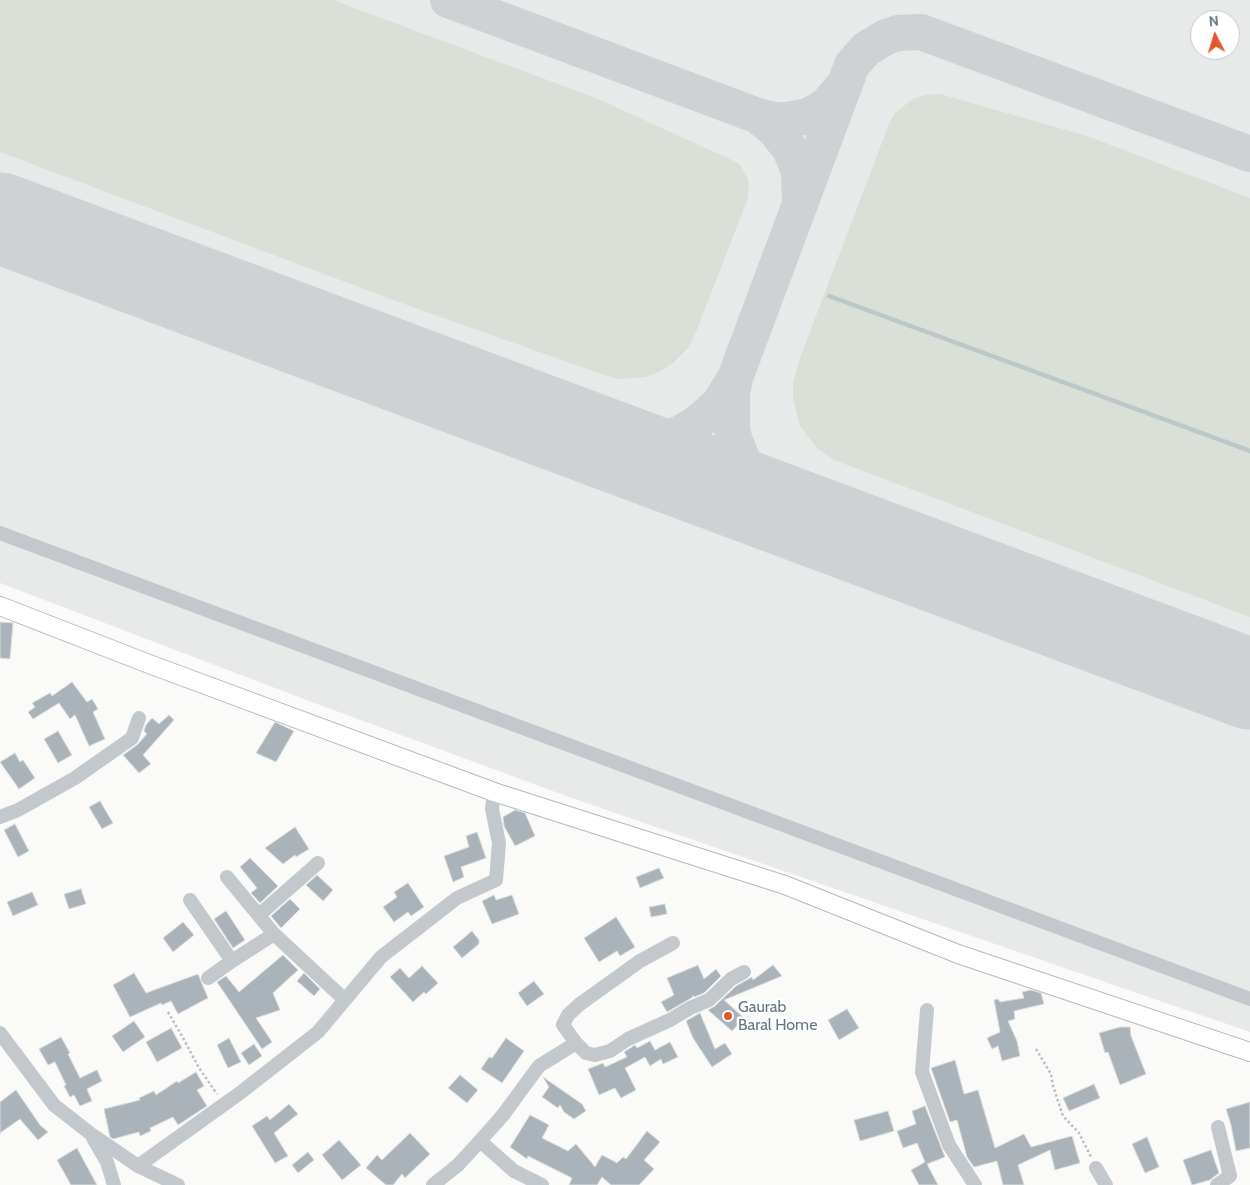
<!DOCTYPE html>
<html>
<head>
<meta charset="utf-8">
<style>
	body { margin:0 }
	#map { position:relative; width:1250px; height:1185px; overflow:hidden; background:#fafaf8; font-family:Cabin,sans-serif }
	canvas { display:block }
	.north { position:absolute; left:1190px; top:10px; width:50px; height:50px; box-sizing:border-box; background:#fff; border:1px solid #c1c8cd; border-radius:50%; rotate:355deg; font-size:14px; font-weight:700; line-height:20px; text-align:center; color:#657683 }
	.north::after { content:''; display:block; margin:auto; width:18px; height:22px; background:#e4572e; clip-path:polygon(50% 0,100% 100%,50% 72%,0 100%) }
</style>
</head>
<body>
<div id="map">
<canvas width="1250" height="1185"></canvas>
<div class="north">N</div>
</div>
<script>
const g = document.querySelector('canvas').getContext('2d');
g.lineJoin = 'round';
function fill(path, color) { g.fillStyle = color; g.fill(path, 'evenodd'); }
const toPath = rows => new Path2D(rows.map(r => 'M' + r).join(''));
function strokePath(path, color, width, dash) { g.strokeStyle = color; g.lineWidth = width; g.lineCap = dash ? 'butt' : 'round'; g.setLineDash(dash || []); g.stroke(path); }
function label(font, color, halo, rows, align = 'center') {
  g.font = font + ' Cabin,sans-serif'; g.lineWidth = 5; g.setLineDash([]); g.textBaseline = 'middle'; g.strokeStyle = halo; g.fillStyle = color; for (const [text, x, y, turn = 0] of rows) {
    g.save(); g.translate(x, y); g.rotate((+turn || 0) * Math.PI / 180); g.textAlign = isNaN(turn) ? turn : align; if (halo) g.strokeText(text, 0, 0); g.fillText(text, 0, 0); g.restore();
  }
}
const built = toPath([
	[0,0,1250,0,1250,1032,569,797,309,701,0,583],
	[1200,20,1230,20,1230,50,1200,50]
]);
const green = toPath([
	[0,0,333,0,598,99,734,161,740,165,747,177,749,183,748,198,694,337,688,348,672,364,659,372,645,377,620,379,604,375,396,301,0,152],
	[940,94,1087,136,1250,198,1250,617,834,460,817,448,800,426,793,399,793,383,800,358,889,124,895,113,913,99,926,95]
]);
const stream = toPath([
	[829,296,1250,451]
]);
const taxiway = toPath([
	[448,0,758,116],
	[800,202,799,172,790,149,774,129,758,116,775,120,788,120,808,116,826,106,843,86],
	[592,439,617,443,644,444,668,438,681,433,696,424,719,404,735,378],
	[799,516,764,490,752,476,744,463,735,441,732,430,732,393,735,378,852,65,866,49,886,37,898,33,921,32,1250,154],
	[1249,684,1250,684]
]);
const runway = toPath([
	[0,218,1250,684]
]);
const building = toPath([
	[0,622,13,623,10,659,0,658,0,622],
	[72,682,87,702,92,699,98,709,93,712,105,739,89,746,75,715,70,719,59,703,33,719,28,712,35,707,32,703,50,693,52,696,72,682],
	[169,715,174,720,143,755,151,764,139,773,123,755,137,745,147,734,144,731,146,725,152,718,159,724,169,715],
	[275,722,294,731,276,762,256,753,275,722],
	[58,731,72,755,58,763,44,739,58,731],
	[15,753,20,762,23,760,35,778,19,789,0,762,15,753],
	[100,801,113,823,102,829,89,807,100,801],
	[515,810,525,813,535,836,515,846,504,826,503,817,515,810],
	[15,824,29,851,18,857,4,830,15,824],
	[295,827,309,849,296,857,295,855,283,864,265,848,295,827],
	[477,832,486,858,461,867,464,877,453,882,444,856,469,847,466,836,477,832],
	[250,858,278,886,260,903,251,893,257,888,240,867,250,858],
	[659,868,664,878,640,888,636,877,659,868],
	[317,875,333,890,323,901,306,885,317,875],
	[408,883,424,907,411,916,408,912,394,922,383,907,397,897,394,892,408,883],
	[81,889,86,904,69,909,64,894,81,889],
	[32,892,38,905,13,916,7,902,32,892],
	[494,895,496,900,512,895,519,914,492,924,482,901,494,895],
	[290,899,300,909,281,928,271,916,290,899],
	[665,904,667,914,651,917,649,907,665,904],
	[226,911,245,940,233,948,214,919,226,911],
	[616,917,635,947,620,956,617,951,599,962,584,938,616,917],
	[183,922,194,935,173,952,163,938,183,922],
	[472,931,479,940,479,944,462,958,453,947,472,931],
	[283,955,298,970,273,993,280,1010,256,1018,272,1042,262,1049,217,982,226,976,239,992,283,955],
	[698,965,704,979,716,969,721,976,704,993,694,997,693,995,693,997,667,1012,661,1002,674,995,667,978,698,965],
	[773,965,782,976,724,1000,744,1018,732,1031,708,1010,715,1006,736,986,752,977,753,980,773,965],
	[422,966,438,983,426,994,424,992,413,1002,390,977,400,968,409,978,422,966],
	[134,973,146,993,198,974,208,998,178,1014,171,1001,162,1005,161,1003,130,1017,113,985,134,973],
	[304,973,320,989,314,996,297,981,304,973],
	[534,981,544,994,527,1006,518,993,534,981],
	[1031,990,1041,993,1044,1004,1014,1011,1015,1019,1008,1021,1017,1041,1020,1056,1002,1061,998,1046,992,1049,987,1038,1000,1032,994,1000,998,999,1000,1002,1024,998,1022,992,1031,990],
	[847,1009,859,1028,839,1040,828,1020,847,1009],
	[700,1013,715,1049,725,1043,732,1054,712,1067,693,1038,686,1021,700,1013],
	[134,1021,145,1037,123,1052,112,1036,134,1021],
	[1120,1027,1130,1027,1131,1036,1146,1074,1120,1085,1108,1052,1105,1053,1099,1033,1120,1027],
	[171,1028,182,1048,157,1062,146,1042,171,1028],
	[61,1037,70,1053,68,1054,80,1078,97,1070,102,1081,87,1089,92,1101,80,1106,74,1095,70,1097,64,1086,66,1085,55,1062,48,1065,39,1049,61,1037],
	[229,1038,241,1062,228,1068,217,1045,229,1038],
	[506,1038,524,1051,502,1083,481,1069,489,1057,492,1058,506,1038],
	[650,1041,655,1050,670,1042,678,1057,663,1064,661,1059,650,1066,645,1057,625,1068,636,1090,621,1098,615,1088,599,1095,588,1069,603,1063,605,1067,627,1057,624,1052,635,1045,637,1048,650,1041],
	[254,1044,262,1056,249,1065,241,1053,254,1044],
	[955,1060,964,1094,978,1090,995,1148,1024,1134,1031,1147,1072,1136,1080,1163,1055,1170,1050,1150,1018,1165,1024,1185,1003,1185,997,1161,974,1167,967,1157,957,1120,950,1122,931,1068,955,1060],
	[196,1072,204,1086,197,1090,207,1106,178,1125,173,1117,150,1128,151,1131,140,1136,139,1132,113,1139,110,1137,104,1109,140,1100,139,1098,154,1091,156,1095,177,1081,178,1083,196,1072],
	[460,1075,478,1090,467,1103,448,1088,460,1075],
	[543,1077,582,1104,586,1111,574,1119,564,1112,560,1105,558,1108,542,1097,549,1087,543,1077],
	[1094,1084,1100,1098,1069,1111,1063,1098,1094,1084],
	[16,1090,40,1125,48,1132,38,1140,20,1119,0,1133,0,1102,16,1090],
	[1250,1102,1250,1148,1236,1151,1231,1125,1226,1109,1250,1102],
	[289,1104,298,1114,274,1133,288,1156,275,1163,252,1126,267,1116,270,1120,289,1104],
	[925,1106,945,1157,927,1164,938,1185,919,1185,911,1170,925,1162,917,1143,903,1148,897,1131,916,1124,912,1111,925,1106],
	[888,1111,894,1131,860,1141,854,1120,888,1111],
	[530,1115,549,1125,542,1138,568,1151,576,1144,595,1167,602,1155,617,1163,623,1157,626,1159,647,1131,660,1142,644,1160,654,1169,639,1185,611,1185,602,1177,597,1185,569,1185,572,1178,528,1156,527,1159,510,1147,530,1115],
	[410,1133,430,1154,405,1178,402,1174,393,1185,386,1185,366,1168,377,1155,382,1160,410,1133],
	[1147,1137,1159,1167,1145,1173,1132,1144,1147,1137],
	[339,1140,361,1165,342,1180,322,1155,339,1140],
	[77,1148,97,1185,71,1185,57,1160,77,1148],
	[1211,1150,1219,1173,1210,1180,1192,1185,1183,1160,1211,1150],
	[308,1152,314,1160,298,1173,292,1165,308,1152]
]);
const path = toPath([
	[168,1012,182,1036,199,1068,217,1094],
	[1036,1049,1051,1074,1053,1086,1063,1116,1079,1133,1091,1157]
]);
const minor = toPath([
	[0,533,1250,999],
	[0,817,18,810,75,778,132,738,139,718],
	[227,877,274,934,345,1000],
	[190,900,232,961,208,978],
	[259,915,318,863],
	[673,943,640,961,580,1004,568,1015,563,1025,576,1043,586,1053,595,1055,610,1051,628,1039,670,1020,690,1008,709,1000,731,979,744,972],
	[232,961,274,934],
	[927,1010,922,1072,949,1145,975,1185],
	[0,1033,54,1105,91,1134,138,1166,178,1185],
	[93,1138,107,1162,114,1185],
	[480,1141,514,1171,542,1185],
	[138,1166,240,1093,318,1032,381,957,457,898,496,880,499,843,492,809,494,792],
	[1096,1168,1106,1185],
	[433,1185,458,1165,480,1141,503,1115,539,1066,576,1043],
	[1217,1185,1230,1176,1218,1127]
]);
const major = toPath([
	[0,606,149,664,494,792,785,885,958,954,1250,1052]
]);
const markers = [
	[728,1016,5,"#e4572e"]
];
const poiNames = [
	["Gaurab",738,1007],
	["Baral Home",738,1025]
];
fill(built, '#e8e9e9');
fill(green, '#dadfd7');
strokePath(stream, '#bbc7cb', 4.5);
strokePath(taxiway, '#ced2d4', 36);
strokePath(runway, '#ced2d4', 91);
fill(building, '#aab3b9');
strokePath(building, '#dcdcda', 1);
strokePath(major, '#b5babe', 20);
strokePath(path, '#bbbfc2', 2.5, [2.5, 2.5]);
strokePath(minor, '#c3c8cc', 14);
strokePath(major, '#fff', 18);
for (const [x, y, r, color] of markers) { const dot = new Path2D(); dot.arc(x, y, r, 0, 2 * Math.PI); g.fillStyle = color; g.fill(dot); strokePath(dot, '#fff', 2); }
label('16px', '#657683', '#fff', poiNames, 'left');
</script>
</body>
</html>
